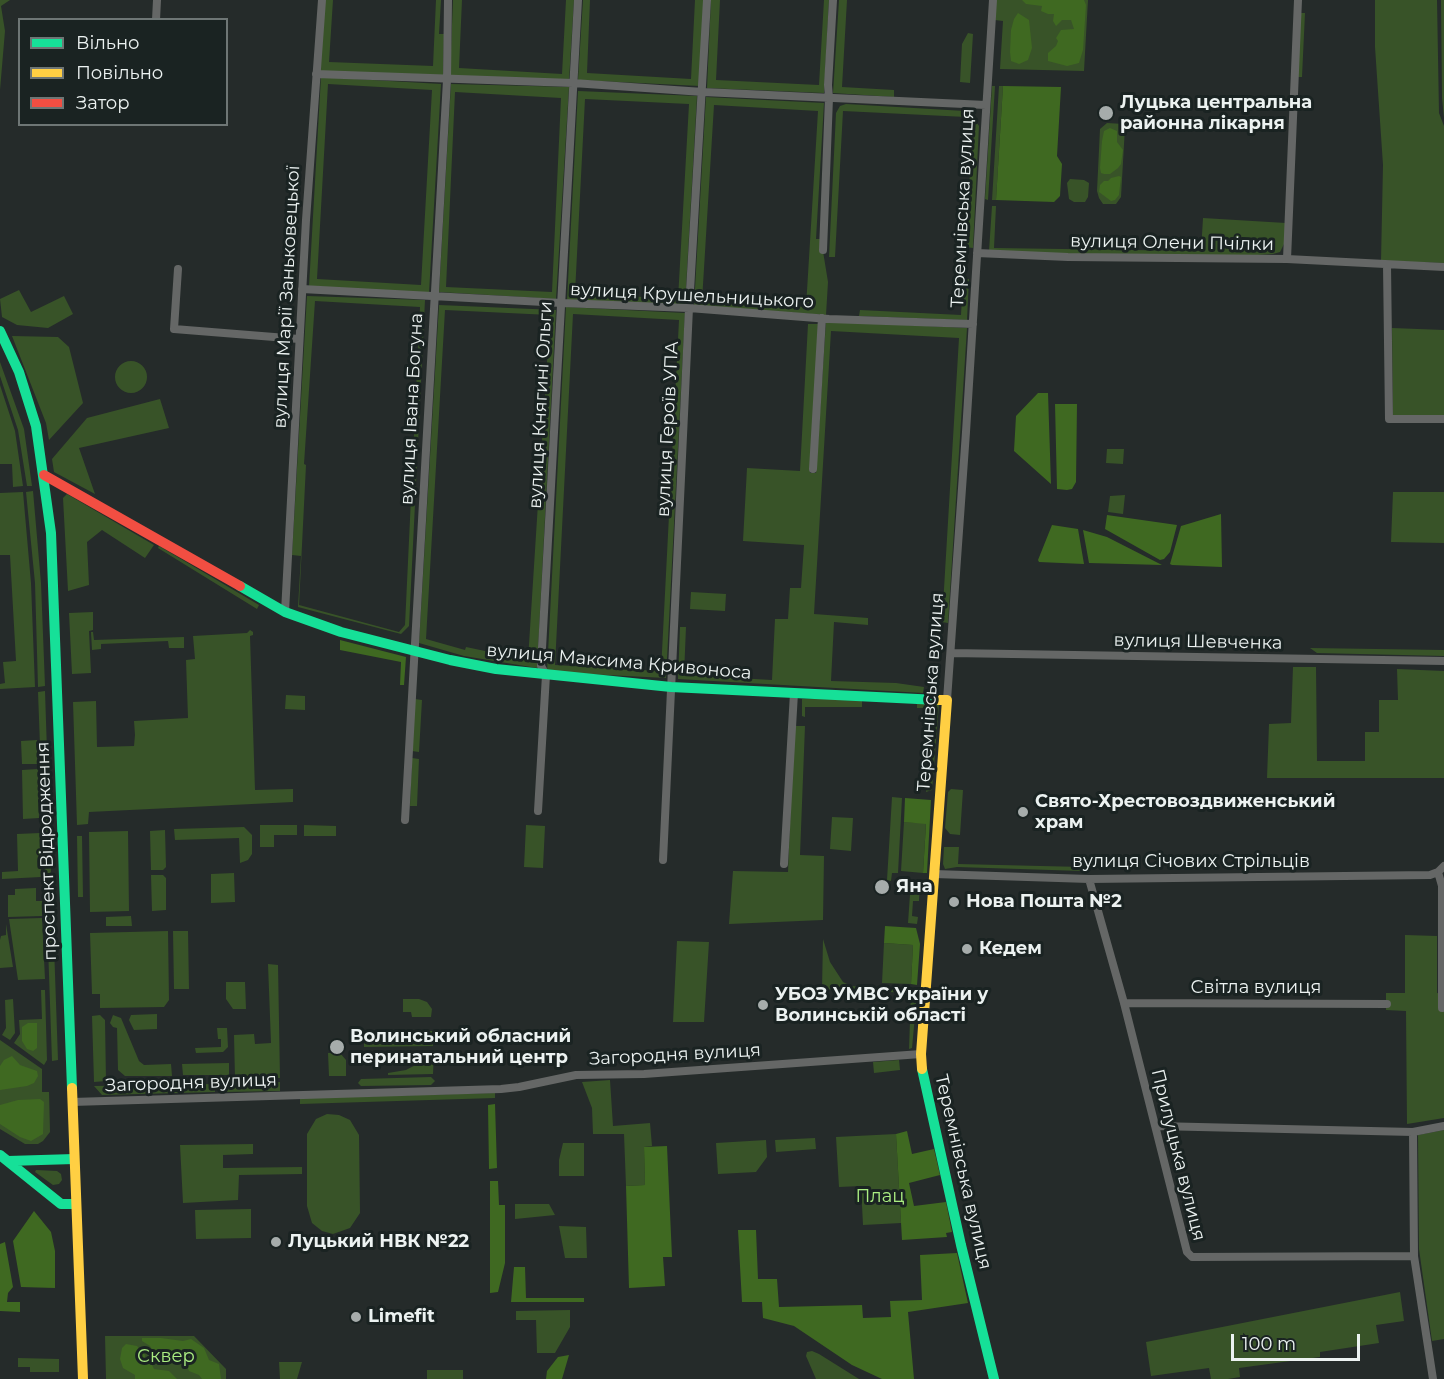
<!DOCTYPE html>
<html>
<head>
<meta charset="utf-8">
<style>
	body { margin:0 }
	#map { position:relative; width:1444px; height:1379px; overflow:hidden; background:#252b2a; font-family:Montserrat,sans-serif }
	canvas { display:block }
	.legend { position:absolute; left:18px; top:18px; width:210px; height:108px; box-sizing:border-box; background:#1a2322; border:2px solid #6e7675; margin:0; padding:8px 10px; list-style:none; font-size:18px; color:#ecf2f1 }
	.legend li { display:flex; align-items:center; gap:12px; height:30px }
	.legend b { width:30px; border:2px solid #6e7675 }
	.scale { position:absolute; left:1231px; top:1334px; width:129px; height:27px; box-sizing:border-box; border:3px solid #ecf2f1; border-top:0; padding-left:8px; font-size:18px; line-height:21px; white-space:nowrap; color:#ecf2f1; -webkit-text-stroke:4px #1a2322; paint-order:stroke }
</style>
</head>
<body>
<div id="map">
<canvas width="1444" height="1379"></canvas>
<ul class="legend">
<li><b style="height:8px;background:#16e098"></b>Вільно</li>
<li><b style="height:8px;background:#ffcf43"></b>Повільно</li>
<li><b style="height:8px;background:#f24e42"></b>Затор</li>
</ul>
<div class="scale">100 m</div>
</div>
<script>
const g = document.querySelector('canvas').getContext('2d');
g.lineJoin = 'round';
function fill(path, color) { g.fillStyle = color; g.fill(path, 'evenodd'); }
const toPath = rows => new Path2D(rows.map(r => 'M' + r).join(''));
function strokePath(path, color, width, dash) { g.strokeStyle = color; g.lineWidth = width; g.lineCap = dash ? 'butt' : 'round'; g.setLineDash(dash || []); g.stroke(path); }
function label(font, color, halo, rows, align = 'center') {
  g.font = font + ' Montserrat,sans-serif'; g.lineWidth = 6; g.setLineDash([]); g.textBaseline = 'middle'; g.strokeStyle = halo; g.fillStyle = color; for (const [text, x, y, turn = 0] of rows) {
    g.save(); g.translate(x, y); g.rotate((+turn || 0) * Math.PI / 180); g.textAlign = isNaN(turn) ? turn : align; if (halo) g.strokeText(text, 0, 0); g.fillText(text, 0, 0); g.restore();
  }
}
const green = toPath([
	[0,0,10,0,1,6,5,31,0,90],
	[325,0,333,0,329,62,433,66,436,0,441,0,439,34,444,34,443,77,320,72],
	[453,0,462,0,459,68,562,74,566,0,574,0,569,80,450,76],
	[583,0,590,0,587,73,691,79,695,0,704,0,700,86,578,80],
	[711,0,720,0,716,80,819,85,824,0,829,0,824,93,707,88],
	[839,0,847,0,842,87,894,90,894,97,833,93],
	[996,0,1088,0,1084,71,1000,69,1003,21,995,20],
	[1375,0,1437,0,1439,113,1444,126,1444,263,1381,261,1383,165,1375,47],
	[1441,0,1444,0,1444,118,1442,98],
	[1300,13,1305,13,1302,77,1297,77],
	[968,33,973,34,970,83,960,82,962,44],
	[321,77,441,84,429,293,309,286],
	[328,84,432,90,421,285,317,279],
	[451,84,569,87,556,299,439,292],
	[455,92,561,98,552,292,446,287],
	[992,86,995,86,988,200,985,199],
	[999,86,1003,86,996,200,992,200],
	[578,91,697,96,685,305,567,300],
	[585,99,689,104,678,299,575,293],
	[706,97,824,103,816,239,821,239,828,282,826,315,694,306],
	[714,105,818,111,806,307,702,301],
	[846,104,965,111,973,117,979,126,973,248,965,247,973,128,966,117,843,111,835,257,829,257,836,113,840,106],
	[1107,123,1124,124,1125,127,1121,197,1116,204,1103,204,1099,198,1097,191,1100,129],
	[1070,179,1084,180,1089,183,1088,197,1085,202,1074,202,1069,199,1067,183],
	[992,206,996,206,994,248,1201,251,1203,218,1286,223,1284,244,1280,252,1273,254,1243,256,1068,255,989,251],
	[963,279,969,279,967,320,859,316,860,310,961,315],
	[19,290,31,312,64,296,73,314,48,328,17,325,2,317,0,299],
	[307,296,425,300,409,626,401,634,298,607,301,556,292,555],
	[315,301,420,307,405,625,399,632,299,605,306,465,304,464],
	[439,305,556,310,537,668,464,656,419,643],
	[445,310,550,315,528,660,466,647,465,650,426,639],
	[566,307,685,313,666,678,547,672],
	[573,314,679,320,661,671,555,665],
	[826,321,967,328,948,623,942,622,959,338,831,331,814,614,868,618,868,625,834,622,831,681,896,683,924,687,923,693,678,679,680,627,686,627,684,675,772,680,775,619,788,619,790,588,801,588,804,545,743,541,747,468,800,471,808,324,819,324,810,473,816,473],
	[1392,328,1444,330,1444,416,1393,415],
	[12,336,58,337,69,347,83,403,49,440,46,423],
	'115 377a16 16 0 1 1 32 0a16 16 0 1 1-32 0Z',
	[0,362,24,429,32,486,27,486,18,430,0,376],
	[0,385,15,431,23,486,13,487,12,464,0,464],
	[160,399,169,428,79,448,95,494,54,472,52,459,87,418],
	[1107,449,1124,449,1123,464,1106,463],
	[33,491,41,583,45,686,38,687,35,583,26,492],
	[23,492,31,583,35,687,0,689,0,684,5,683,3,662,16,661,10,555,0,555,0,493],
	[1393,492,1444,492,1444,543,1391,542],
	[67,494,154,545,145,558,102,530,87,542,89,585,68,591,63,498],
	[1125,495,1123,514,1108,512,1110,496],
	[159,546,259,605,257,609,158,548],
	[691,592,726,594,725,611,690,609],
	[93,612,93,630,89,631,91,673,72,674,69,613],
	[250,630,253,632,253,635,250,636,255,790,293,789,293,802,89,812,88,824,77,825,73,702,96,701,97,747,134,746,135,735,134,721,188,718,186,660,195,659,193,636,247,633],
	[91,632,93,632,94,640,184,637,184,648,169,648,168,641,101,644,101,649,92,650],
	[1310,648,1444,650,1444,656,1317,653],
	[1293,667,1316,667,1317,761,1365,761,1365,732,1379,732,1379,700,1398,700,1397,669,1444,671,1444,778,1267,778,1269,724,1291,723],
	[45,691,51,872,45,878,38,692],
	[286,695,305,696,305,710,285,709],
	[415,699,422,700,419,752,412,751],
	[802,699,862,699,862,707,805,707,805,717,802,716],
	[917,703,939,704,932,790,926,792,932,708,917,708],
	[794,726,805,726,800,855,824,856,823,920,729,924,733,871,788,872],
	[37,740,37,764,22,764,21,741],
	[412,758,419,759,417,806,410,806],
	[38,769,39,818,23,819,22,770],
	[951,789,963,790,960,835,950,834,945,828,948,792],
	[892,797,902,798,898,873,892,873,891,881,887,880],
	[832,817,853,818,851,851,830,849],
	[904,822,926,823,923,873,901,871],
	[260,825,297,825,297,835,274,835,274,847,260,847],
	[304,825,336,826,336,836,304,836],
	[526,825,545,826,543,868,524,867],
	[244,827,252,835,252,854,248,860,240,863,239,838,175,840,174,829],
	[165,830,166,867,163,870,151,870,150,831],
	[128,831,129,911,90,912,89,832],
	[40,833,41,877,2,879,2,872,18,871,17,834],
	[77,836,82,836,83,897,78,897],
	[944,847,959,847,958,864,1083,867,1082,871,957,867,945,869,943,864],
	[234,873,235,902,211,903,211,874],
	[151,875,163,875,166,878,166,910,152,911],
	[911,880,920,881,919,901,913,901,912,916,918,917,917,924,908,923],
	[36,888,36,901,42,901,42,916,8,917,8,895,15,895,15,889],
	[46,888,52,888,58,1060,52,1061],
	[131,916,132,926,106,926,106,917],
	[42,918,45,979,18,980,9,919],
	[6,924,13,967,0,968,0,940,1,936,6,935],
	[168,931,169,1000,164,1007,100,1008,100,994,92,994,90,933],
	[173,931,188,931,189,989,174,989],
	[1405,935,1437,936,1437,993,1444,994,1444,1118,1407,1124,1406,1011,1386,1010,1386,993,1405,993],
	[823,939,830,962,843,982,851,986,911,990,917,994,912,1048,909,1049,911,993,822,989],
	[677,941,709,942,704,1022,673,1022],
	[884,943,913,945,911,984,882,983],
	[268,964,278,965,280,1078,235,1079,234,1035,254,1034,255,1044,271,1043],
	[226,982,245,982,246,1009,233,1009,226,999],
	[41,990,45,990,47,1060,44,1065,14,1043,20,1034,19,1020,42,1019],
	[13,999,15,1033,10,1040,2,1035,6,1028,5,1000],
	[403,999,419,999,427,1002,432,1009,431,1017,412,1017,411,1012,403,1012],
	[157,1014,157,1029,134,1030,129,1020,131,1015],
	[100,1015,105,1020,106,1081,94,1082,92,1016],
	[113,1015,121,1018,139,1061,144,1065,171,1064,172,1076,125,1076,118,1070,117,1028,113,1027,110,1023],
	[217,1028,227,1028,228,1047,223,1052,196,1053,195,1048,221,1047,221,1039,218,1039],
	[416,1031,433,1031,433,1046,364,1047,364,1042,416,1041],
	[0,1040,42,1069,42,1092,49,1092,50,1132,43,1141,38,1144,25,1144,0,1129],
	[425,1051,405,1061,392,1063,388,1059,388,1052],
	[431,1051,434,1051,433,1074,388,1075,388,1073,406,1070,423,1061],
	[328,1053,340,1053,346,1060,346,1076,329,1076],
	[899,1060,900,1070,874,1073,873,1062],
	[229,1063,229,1075,183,1075,182,1064],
	[431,1077,435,1081,431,1085,361,1086,358,1083,361,1079],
	[610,1080,613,1126,650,1123,652,1146,644,1147,645,1185,626,1186,624,1134,593,1134,592,1108,582,1082],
	[280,1082,280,1091,223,1092,223,1083],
	[215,1084,215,1092,102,1095,94,1086],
	[495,1093,495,1098,300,1104,300,1098],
	[327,1114,339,1115,350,1120,359,1135,360,1213,350,1228,333,1234,322,1231,312,1223,307,1206,307,1134,316,1119],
	[1444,1130,1444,1339,1432,1341,1419,1249,1418,1135],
	[896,1134,901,1223,863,1225,861,1186,839,1187,836,1137],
	[815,1138,816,1149,776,1152,775,1140],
	[766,1140,767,1157,756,1172,718,1174,716,1143],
	[563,1143,584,1143,584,1176,559,1176,559,1160],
	[253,1144,253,1154,223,1155,223,1168,302,1167,302,1174,239,1175,238,1200,183,1203,180,1145],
	[36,1170,57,1171,61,1174,62,1180,59,1184,53,1185,35,1172],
	[515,1204,549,1204,555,1215,515,1219],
	[251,1209,251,1238,196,1239,195,1210],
	[559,1226,586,1227,587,1258,565,1258],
	[1400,1292,1404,1321,1376,1325,1379,1343,1320,1352,1320,1357,1239,1368,1240,1377,1228,1379,1211,1379,1209,1368,1151,1376,1146,1342],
	[570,1310,570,1327,555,1353,537,1353,536,1320,516,1320,516,1311],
	[105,1336,194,1336,226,1369,226,1379,106,1379],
	[812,1351,819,1354,859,1379,816,1379,806,1356,807,1352],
	[18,1358,59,1359,59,1372,30,1372,30,1367,18,1367],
	[279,1362,302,1362,297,1379,280,1379],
	[427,1370,463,1370,463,1379,427,1379]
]);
const forest = toPath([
	[1022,0,1084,0,1086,5,1083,50,1079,63,1067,66,1048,61,1048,53,1056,46,1058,41,1056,38,1061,30,1074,29,1071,20,1062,20,1056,26,1053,21,1054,14,1048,14,1041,11,1042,6,1026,4],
	[1018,13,1029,20,1032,48,1028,60,1019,64,1011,61,1010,52,1011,30,1014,19],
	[1003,86,1061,87,1057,156,1062,164,1060,196,1054,202,996,200],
	[1110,128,1117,131,1117,142,1123,150,1121,164,1118,168,1110,174,1104,174,1101,173,1100,168,1102,141,1104,131],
	[1119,176,1121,177,1119,195,1115,200,1111,201,1099,192,1100,185,1104,181,1108,181,1111,178],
	[1038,393,1048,393,1051,484,1014,451,1016,416],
	[1055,404,1077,404,1076,482,1072,489,1067,490,1057,489],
	[1221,514,1222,567,1172,565,1170,564,1181,526],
	[1107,515,1177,525,1170,552,1164,559,1160,560,1105,529],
	[1052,525,1078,529,1084,564,1039,562,1038,560],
	[1083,530,1107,537,1162,565,1089,563],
	[340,640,406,657,404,685,400,685,401,662,340,650],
	[905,798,931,800,927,873,923,873,926,824,904,822],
	[885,926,916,928,920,944,917,985,911,984,913,945,884,943],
	[28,1023,37,1023,37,1048,33,1051,27,1049,22,1041,22,1027],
	[12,1056,20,1065,37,1071,38,1076,34,1083,27,1086,0,1090,0,1066,4,1060],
	[40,1099,44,1102,43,1134,31,1141,20,1137,0,1124,0,1105,18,1100],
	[495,1104,497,1168,489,1169,488,1105],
	[907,1131,912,1154,934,1149,940,1175,909,1183,914,1206,946,1202,952,1232,946,1233,947,1237,902,1240,896,1134],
	[667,1146,672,1257,663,1257,665,1286,629,1288,626,1186,645,1185,644,1147],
	[490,1181,498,1181,499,1205,505,1205,505,1263,498,1292,490,1293],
	[34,1211,51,1232,55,1251,55,1288,21,1287,13,1241],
	[738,1230,756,1230,758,1279,777,1279,779,1307,862,1305,863,1318,891,1317,890,1301,922,1300,920,1255,957,1253,968,1303,908,1312,914,1379,882,1379,852,1365,794,1326,763,1318,762,1302,742,1302],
	[5,1242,13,1287,8,1293,7,1302,20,1302,20,1312,0,1311,0,1244],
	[514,1267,525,1267,526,1298,584,1298,584,1302,511,1302],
	[142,1338,161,1338,183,1341,191,1339,204,1348,209,1360,219,1364,221,1379,202,1379,199,1375,189,1371,187,1366,165,1361,164,1356,154,1353,150,1346,142,1341],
	[126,1344,137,1346,145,1355,145,1361,152,1365,154,1369,169,1371,177,1379,135,1379,135,1375,123,1368,120,1359,122,1348],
	[569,1355,562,1379,546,1379,547,1371,558,1357]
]);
const street = toPath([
	[156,20,157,0],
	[316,74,573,83,703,92,986,105],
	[823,250,829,98,828,85,833,0],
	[977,253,1068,257,1287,259,1444,267],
	[1287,259,1298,0],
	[1387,265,1389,419,1444,419],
	[178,269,174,329,299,339],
	[302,289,562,303,689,308,829,319,973,324],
	[813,469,822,318],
	[285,612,306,220,322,0],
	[951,653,1444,661],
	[947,700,966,432,993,0],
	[538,811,546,675,541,666,578,0],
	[405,820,447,80,448,0],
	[663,860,689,308,707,0],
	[784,864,794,693],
	[1438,872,1442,886,1442,1008],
	[934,874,1089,879,1430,875,1438,872,1444,866],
	[1089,879,1124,1003,1187,1252,1192,1257,1414,1256],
	[1124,1003,1387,1004],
	[72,1102,501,1089,519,1087,576,1075,644,1074,921,1054],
	[1156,1126,1413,1132,1444,1126],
	[1413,1132,1414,1256,1433,1379]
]);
const fast = toPath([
	[0,331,19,372,36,426,51,533,72,1088],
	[240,586,285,612,341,632,450,660,496,669,671,687,938,700],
	[922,1069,961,1245,994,1379],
	[0,1155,61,1204,75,1204],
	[8,1161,74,1159]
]);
const slow = toPath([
	[922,1069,921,1054,947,700,938,700],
	[72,1088,83,1379]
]);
const jam = toPath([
	[44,475,240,586]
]);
const markers = [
	[1106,113,8,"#a6acab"],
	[1023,812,6,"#a6acab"],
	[882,887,8,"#a6acab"],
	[954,902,6,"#a6acab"],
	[967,949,6,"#a6acab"],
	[763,1005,6,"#a6acab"],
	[337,1047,8,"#a6acab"],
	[276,1242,6,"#a6acab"],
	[356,1317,6,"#a6acab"]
];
const poiNames = [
	["Луцька центральна",1120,103],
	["районна лікарня",1120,124],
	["Свято-Хрестовоздвиженський",1035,802],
	["храм",1035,823],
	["Яна",896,887],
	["Нова Пошта №2",966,902],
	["Кедем",979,949],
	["УБОЗ УМВС України у",775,995],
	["Волинськiй області",775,1016],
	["Волинський обласний",350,1037],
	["перинатальний центр",350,1058],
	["Луцький НВК №22",288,1242],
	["Limefit",368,1317]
];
const streetNames = [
	["Теремнівська вулиця",963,208,-87],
	["вулиця Олени Пчілки",1172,243,1],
	["вулиця Крушельницького",692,296,3],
	["вулиця Марії Заньковецької",287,297,-87],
	["вулиця Княгині Ольги",541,405,-87],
	["вулиця Івана Богуна",412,409,-87],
	["вулиця Героїв УПА",668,429,-87],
	["вулиця Шевченка",1198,642,1],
	["вулиця Максима Кривоноса",619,662,5],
	["Теремнівська вулиця",931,692,-86],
	["проспект Відродження",47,851,-92],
	["вулиця Січових Стрільців",1191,862],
	["Світла вулиця",1256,988],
	["Загородня вулиця",675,1055,-3],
	["Загородня вулиця",191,1083,-2],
	["Прилуцька вулиця",1178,1155,76],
	["Теремнівська вулиця",963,1172,77]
];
const parkNames = [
	["Плац",880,1197],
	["Сквер",166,1357]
];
fill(green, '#385328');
fill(forest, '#3f6921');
strokePath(street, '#656766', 8);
strokePath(fast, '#16e098', 10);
strokePath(slow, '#ffcf43', 10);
strokePath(jam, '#f24e42', 10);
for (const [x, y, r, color] of markers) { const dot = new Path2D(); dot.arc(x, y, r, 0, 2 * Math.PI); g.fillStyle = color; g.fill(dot); strokePath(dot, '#1a2322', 2); }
label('bold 18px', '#ecf2f1', '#1a2322', poiNames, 'left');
label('18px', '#ecf2f1', '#1a2322', streetNames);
label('18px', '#abee82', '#1a2322', parkNames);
</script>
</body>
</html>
